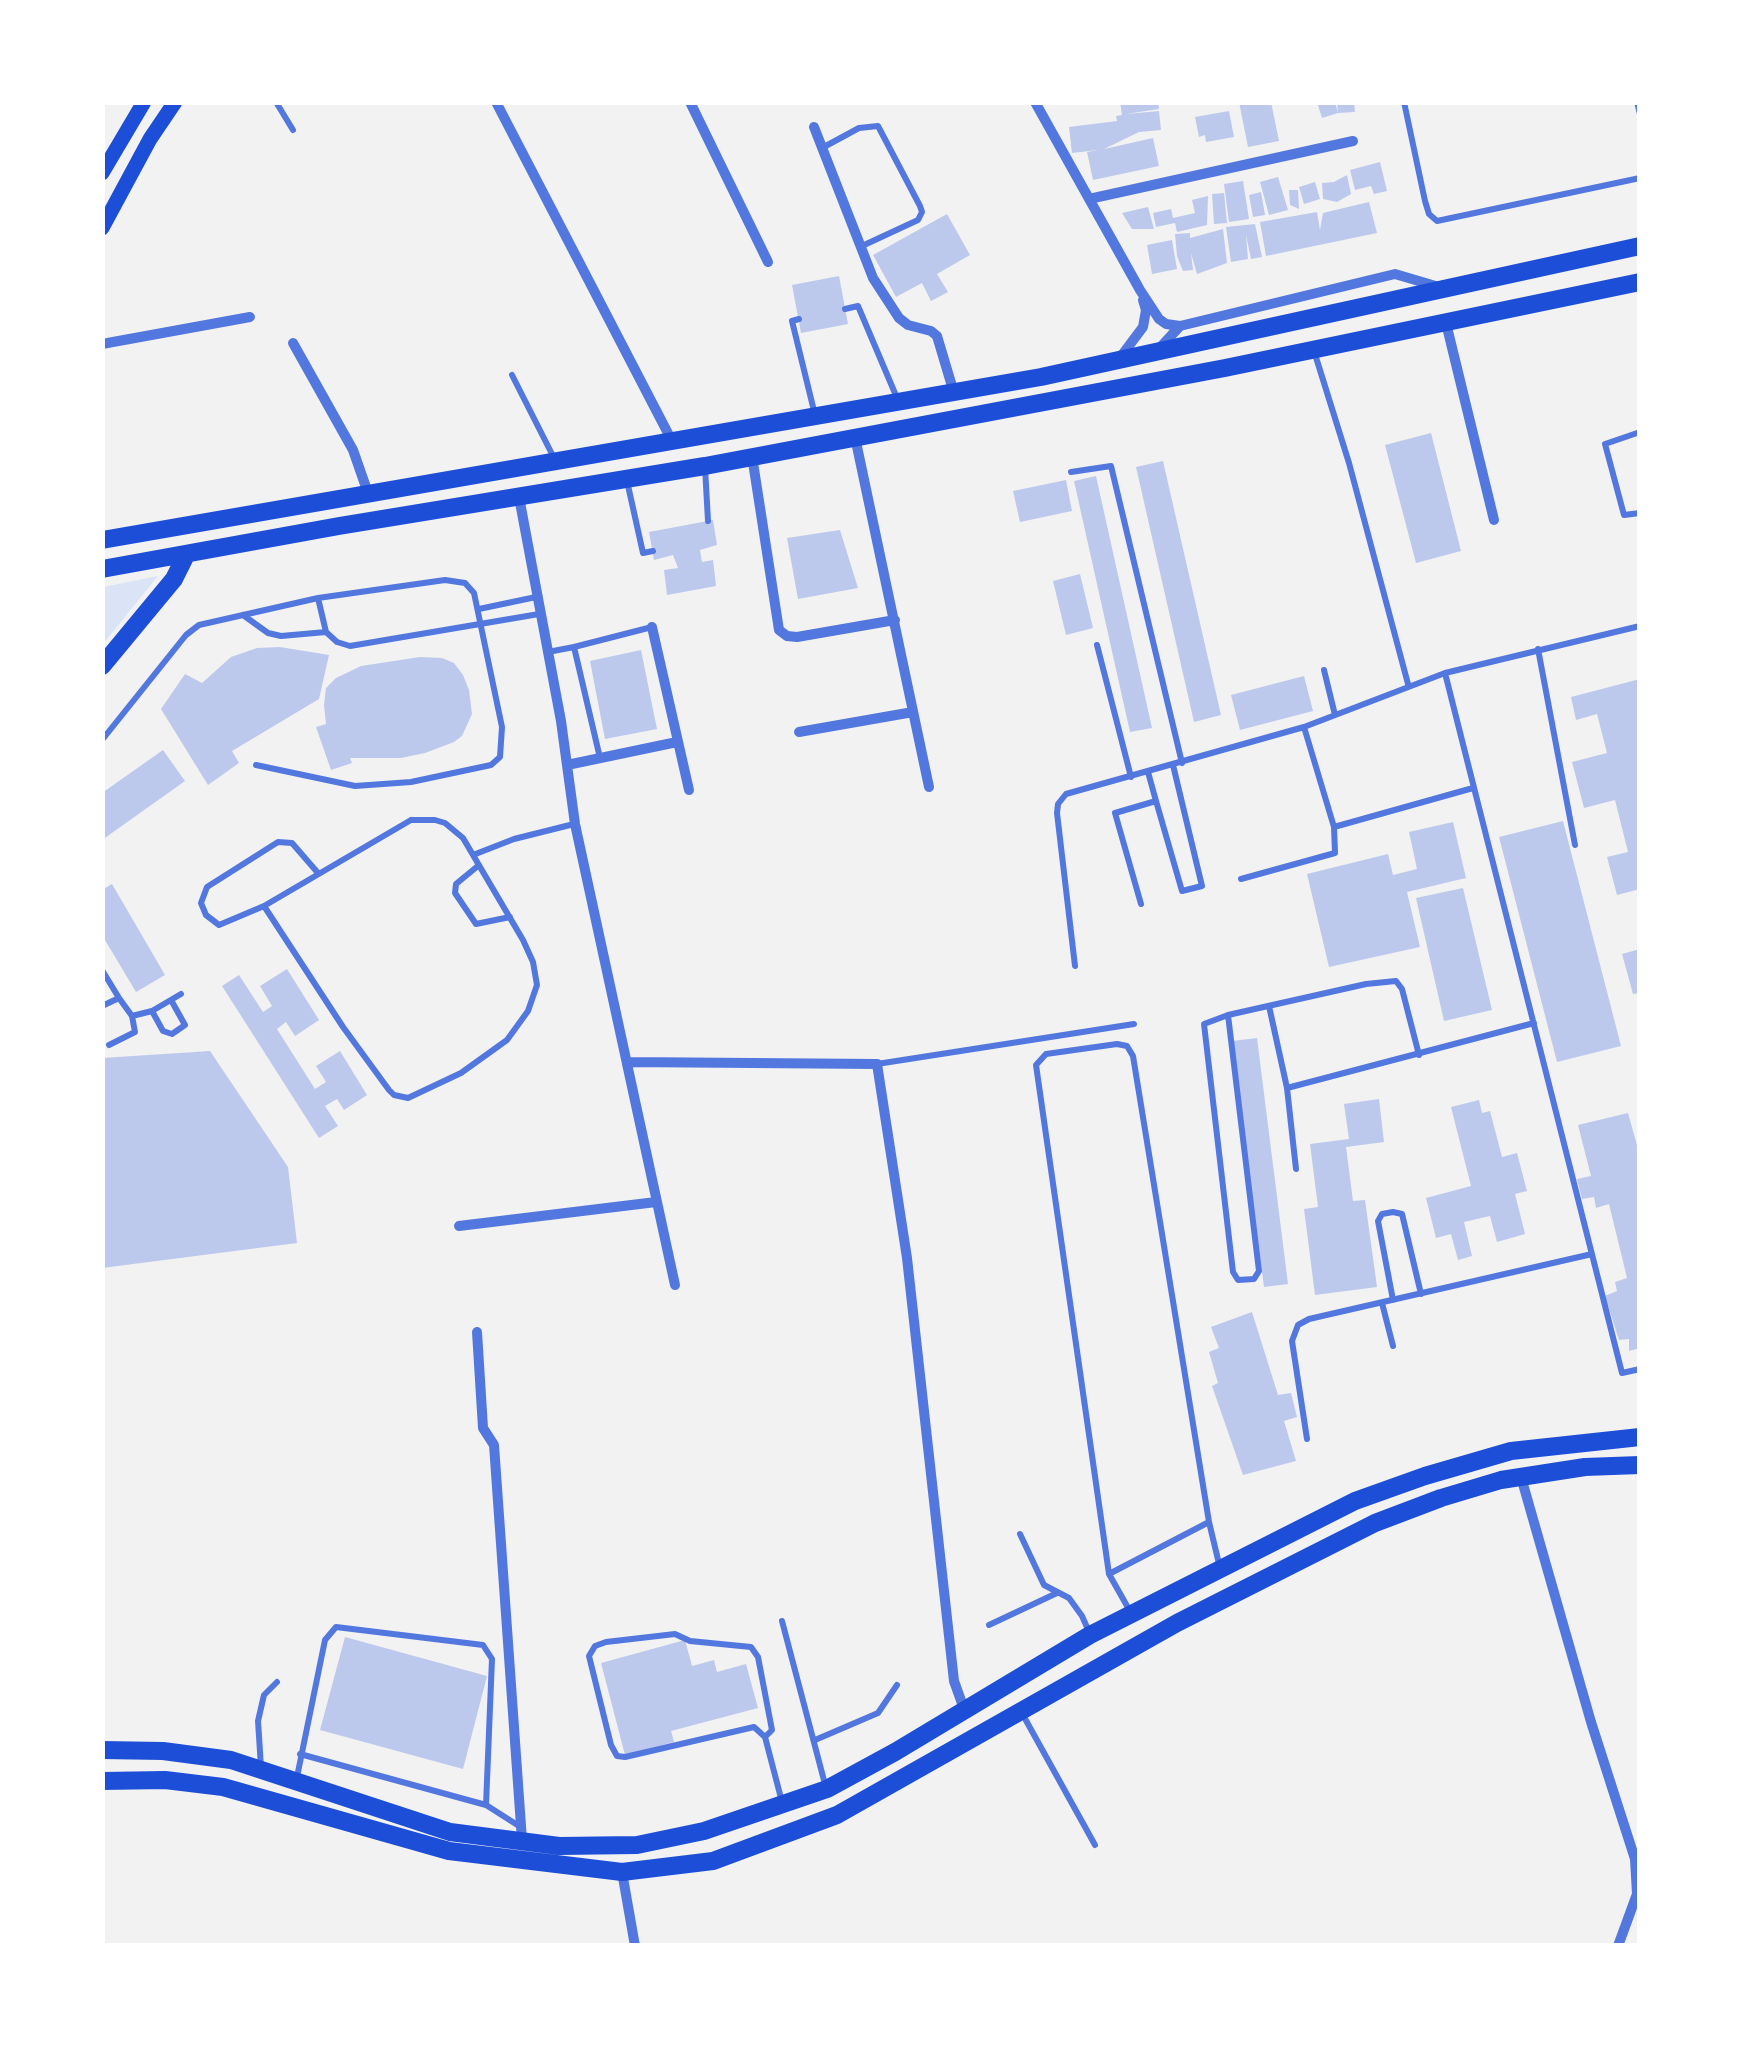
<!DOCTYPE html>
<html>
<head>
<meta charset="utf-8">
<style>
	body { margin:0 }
	#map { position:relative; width:1742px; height:2048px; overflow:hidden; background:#f2f2f2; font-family:"Varela Round",sans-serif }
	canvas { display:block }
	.frame { position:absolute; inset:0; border:105px solid #fff; pointer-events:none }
</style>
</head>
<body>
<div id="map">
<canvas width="1742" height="2048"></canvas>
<div class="frame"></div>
</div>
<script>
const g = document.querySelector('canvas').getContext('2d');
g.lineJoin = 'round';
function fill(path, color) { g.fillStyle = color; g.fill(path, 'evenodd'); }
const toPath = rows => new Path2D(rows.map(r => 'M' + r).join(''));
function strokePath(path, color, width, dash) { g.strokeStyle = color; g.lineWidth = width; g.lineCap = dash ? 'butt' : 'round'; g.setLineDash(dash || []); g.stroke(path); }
const green = toPath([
	[158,576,103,644,103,587]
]);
const building = toPath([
	[1120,102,1158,102,1159,109,1126,114,1159,111,1161,130,1139,132,1104,149,1153,138,1159,166,1093,180,1087,152,1098,150,1072,153,1069,127,1117,121,1116,116,1122,115],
	[1239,102,1271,102,1279,141,1248,147],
	[1317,102,1335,102,1338,113,1322,118],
	[1337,102,1354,102,1355,112,1338,113],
	[1229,111,1234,137,1206,142,1205,135,1199,137,1195,117],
	[1380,162,1387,191,1374,194,1371,186,1355,190,1350,170],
	[1347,175,1351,194,1337,202,1323,199,1322,183,1334,182],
	[1278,177,1288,210,1269,215,1260,182],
	[1243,181,1249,219,1229,222,1224,184],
	[1315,182,1320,199,1304,204,1299,187],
	[1289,190,1298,190,1299,209,1290,205],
	[1261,192,1265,215,1253,217,1249,195],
	[1224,193,1227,223,1214,224,1212,194],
	[1208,196,1207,225,1177,232,1175,223,1156,227,1153,213,1171,209,1173,218,1195,213,1192,200],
	[1369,202,1377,233,1266,256,1260,222,1317,212,1320,230,1323,213],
	[1148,207,1154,229,1132,229,1122,213],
	[947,214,970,255,937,274,948,292,931,301,922,283,896,297,873,255],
	[1255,224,1262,257,1251,259,1246,235,1248,259,1231,262,1226,227],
	[1223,229,1227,263,1197,274,1191,253,1193,270,1183,271,1177,256,1175,234,1190,233,1190,238],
	[1172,240,1177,269,1152,274,1147,245],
	[839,276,848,324,801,333,792,285],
	[1431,433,1461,551,1416,563,1385,445],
	[1163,461,1221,715,1194,722,1136,467],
	[1096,476,1152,728,1130,732,1074,481],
	[1066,480,1072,511,1020,522,1013,491],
	[713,520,717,545,700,550,702,562,713,560,716,586,667,595,664,570,678,568,673,555,654,560,649,532],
	[840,530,858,588,798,599,787,538],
	[1080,574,1093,628,1066,635,1053,581],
	[280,647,329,655,319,699,232,751,239,763,208,785,161,709,185,674,202,683,231,657,257,648],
	[641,650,657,729,605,739,590,661],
	[420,657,442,658,454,663,463,675,469,690,472,714,462,736,454,742,425,753,401,758,350,758,352,763,331,770,316,727,326,724,324,705,326,688,336,678,361,666],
	[1304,676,1313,711,1240,730,1231,695],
	[1640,679,1640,889,1617,895,1607,857,1628,852,1615,800,1584,808,1572,762,1607,753,1597,714,1576,720,1571,697],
	[163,750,185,781,102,840,102,793],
	[1563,821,1621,1046,1557,1062,1499,837],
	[1453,822,1466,878,1407,892,1420,947,1329,967,1307,874,1388,854,1393,875,1417,869,1409,832],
	[112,884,165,975,136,992,102,935,102,890],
	[1463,888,1492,1010,1444,1021,1416,898],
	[1640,949,1640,993,1633,994,1622,954],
	[287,969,319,1020,295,1036,286,1022,277,1029,315,1089,326,1082,316,1066,340,1051,367,1095,344,1110,337,1099,325,1106,338,1126,319,1138,222,986,239,975,263,1012,272,1006,260,986],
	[1257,1038,1288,1284,1264,1287,1232,1041],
	[210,1051,288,1167,297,1243,102,1268,102,1058],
	[1379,1099,1384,1142,1346,1147,1353,1201,1365,1200,1377,1287,1315,1295,1304,1209,1318,1207,1310,1144,1349,1139,1344,1104],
	[1479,1100,1482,1113,1490,1111,1502,1157,1517,1153,1527,1191,1515,1194,1525,1234,1497,1242,1490,1216,1464,1222,1472,1256,1458,1260,1451,1234,1436,1238,1426,1198,1471,1186,1451,1107],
	[1628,1113,1640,1156,1640,1348,1629,1351,1629,1339,1619,1340,1605,1296,1617,1291,1615,1282,1627,1278,1609,1204,1596,1208,1594,1197,1582,1199,1577,1179,1591,1176,1578,1125],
	[1252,1312,1278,1395,1291,1393,1297,1417,1284,1421,1296,1461,1243,1475,1212,1386,1218,1383,1209,1352,1219,1348,1211,1327],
	[345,1637,487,1676,463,1769,320,1730],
	[685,1640,692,1666,714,1660,717,1672,746,1664,758,1708,671,1731,674,1742,625,1755,601,1663]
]);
const service = toPath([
	[276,102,293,130],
	[1404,102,1425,201,1429,214,1437,221,1640,178],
	[1637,102,1640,114],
	[822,148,859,128,878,126,920,206,922,212,918,220,862,246],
	[845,309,858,306,897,398],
	[799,319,792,321,815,415],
	[1314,351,1349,463,1408,684],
	[512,375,555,460],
	[1640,432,1605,444,1624,515,1640,513],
	[705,467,708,521],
	[1071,472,1111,466,1182,763],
	[627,481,643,553,653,551],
	[318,598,326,632,337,642,350,646,539,614],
	[479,609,536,597],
	[243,615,268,633,281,636,326,632],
	[1097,645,1131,777],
	[1538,649,1575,845],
	[548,652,574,647],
	[1324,670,1335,715],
	[1445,673,1622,1373,1640,1369],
	[102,740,186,635,199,625,318,598,445,580,465,583,474,593,502,727,500,757,491,765,411,782,355,786,256,765],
	[600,758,574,647,652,627],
	[1148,772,1156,801],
	[411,820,435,820,445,823,463,838,523,940,533,962,537,985,528,1011,507,1040,461,1073,408,1098,394,1095,389,1090,343,1027,264,906,411,820],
	[1334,827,1473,788],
	[473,855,514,839,574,824],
	[479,865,456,884,455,893,476,924,510,917],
	[1241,879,1335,853,1334,827,1304,727],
	[1141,904,1115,813,1156,801,1182,891,1202,886,1173,765],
	[264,906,219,925,206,915,201,903,207,887,278,842,292,843,318,873],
	[1075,966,1057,813,1058,804,1066,794,1304,727,1445,673,1640,626],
	[102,970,119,998,102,1006],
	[119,998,132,1016,152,1011,181,994],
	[1269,1006,1287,1088,1296,1169],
	[152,1011,163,1031,172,1034,185,1025,171,1000],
	[1228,1015,1259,1271,1254,1279,1238,1280,1233,1272,1204,1024,1228,1015,1366,984,1396,981,1402,989,1419,1055],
	[109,1045,135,1032,132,1016],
	[877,1064,1134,1024],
	[1287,1088,1534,1023],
	[1393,1300,1378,1221,1382,1214,1393,1212,1402,1214,1421,1294],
	[1382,1303,1393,1346],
	[1307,1439,1292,1341,1298,1325,1309,1319,1592,1254],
	[1020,1534,1044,1585,1069,1598,1082,1616,1090,1634],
	[1109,1574,1209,1522],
	[1131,1613,1109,1574,1036,1065,1046,1054,1117,1044,1127,1046,1133,1056,1209,1522,1220,1568],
	[782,1621,826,1788],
	[989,1625,1057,1593],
	[1023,1715,1095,1845],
	[765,1737,772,1730,758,1657,751,1647,690,1641,675,1634,606,1642,595,1646,589,1656,611,1745,617,1756,625,1757,754,1727,765,1737,782,1802],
	[815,1740,878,1713,897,1685],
	[300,1754,486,1805],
	[261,1767,258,1721,264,1695,277,1682],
	[297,1777,325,1640,336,1627,483,1645,492,1659,486,1805,519,1826]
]);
const minor = toPath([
	[496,102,672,441],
	[690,102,768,262],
	[1035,102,1140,290,1159,319,1166,324,1180,326,1395,274,1439,287],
	[814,127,873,278,899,318,908,325,931,331,937,336,954,393],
	[1089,199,1353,141],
	[1446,323,1494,520],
	[293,343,353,450,368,493],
	[102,344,250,317],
	[1157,351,1180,326],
	[1119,359,1143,327,1146,310,1143,300],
	[855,437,929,787],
	[752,456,779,630,787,636,797,637,895,620],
	[519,497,561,721,575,824,675,1285],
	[652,627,689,790],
	[799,732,913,712],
	[567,765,677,742],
	[627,1062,877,1064,907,1258,954,1681,964,1709],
	[459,1226,656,1202],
	[477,1332,483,1428,494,1445,522,1840],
	[1521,1477,1591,1722,1635,1859,1637,1894,1618,1946],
	[622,1872,635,1946]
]);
const secondary = toPath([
	[102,173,144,102],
	[102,228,150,139,175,102]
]);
const primary = toPath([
	[102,540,1041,377,1640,246],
	[102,569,339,526,705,466,1225,368,1640,282],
	[102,666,174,579,186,555],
	[102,1750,163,1751,231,1760,450,1832,559,1846,637,1845,704,1831,827,1789,895,1752,1090,1635,1355,1501,1425,1476,1511,1451,1640,1437],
	[102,1781,165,1780,223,1787,449,1851,622,1872,713,1861,837,1815,1177,1623,1375,1523,1441,1498,1501,1480,1585,1467,1640,1465]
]);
fill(green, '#dbe4f7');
fill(building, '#bdc9ec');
strokePath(service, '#5277de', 6);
strokePath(minor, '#5277de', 10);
strokePath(secondary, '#1d4ed8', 15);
strokePath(primary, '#1d4ed8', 18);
</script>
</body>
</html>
